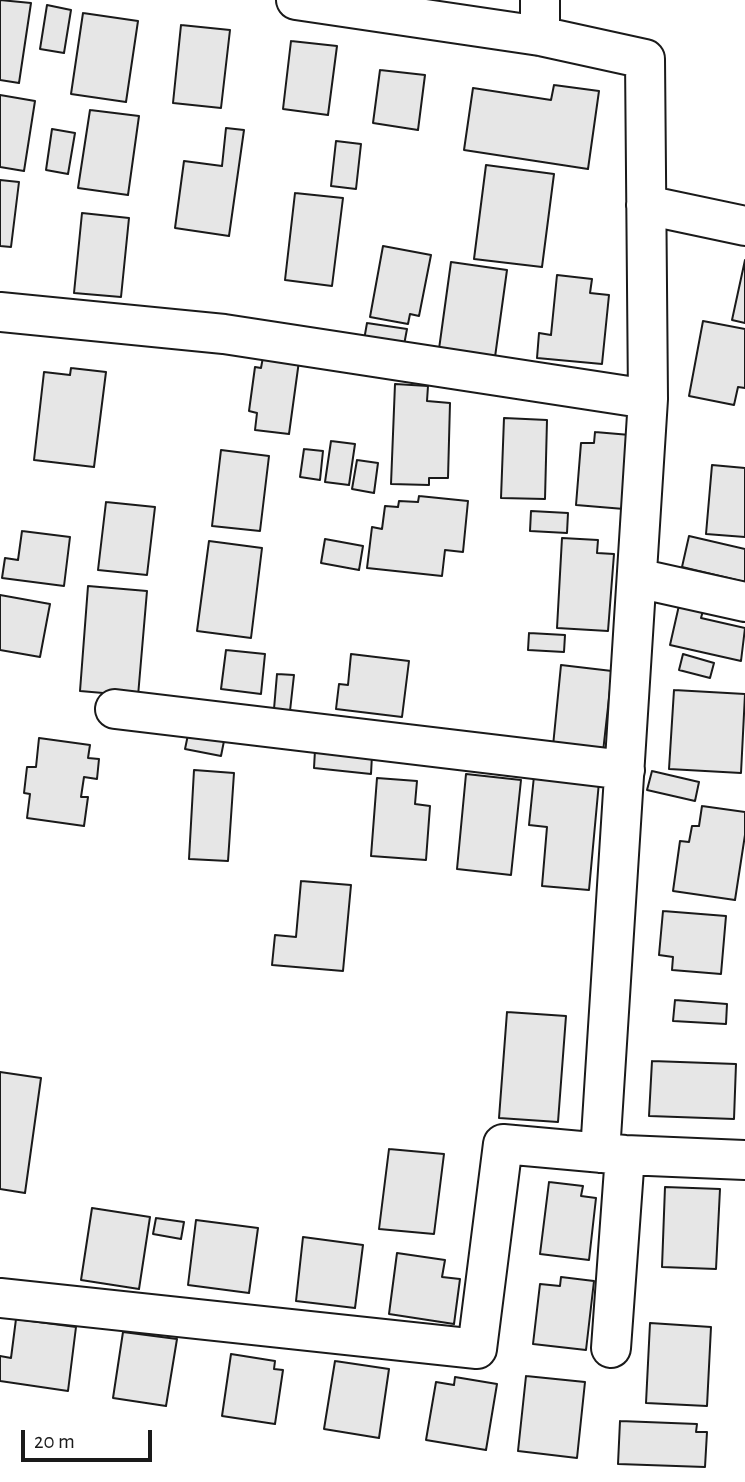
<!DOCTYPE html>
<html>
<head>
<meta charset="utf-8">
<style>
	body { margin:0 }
	#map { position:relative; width:745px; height:1482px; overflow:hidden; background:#fff; font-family:"Alegreya Sans",sans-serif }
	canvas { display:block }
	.scale { position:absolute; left:21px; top:1430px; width:131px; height:32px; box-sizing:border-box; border:4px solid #1a1a1a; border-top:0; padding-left:9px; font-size:21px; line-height:24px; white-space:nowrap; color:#1a1a1a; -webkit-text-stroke:5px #fff; paint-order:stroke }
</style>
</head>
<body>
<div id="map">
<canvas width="745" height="1482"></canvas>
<div class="scale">20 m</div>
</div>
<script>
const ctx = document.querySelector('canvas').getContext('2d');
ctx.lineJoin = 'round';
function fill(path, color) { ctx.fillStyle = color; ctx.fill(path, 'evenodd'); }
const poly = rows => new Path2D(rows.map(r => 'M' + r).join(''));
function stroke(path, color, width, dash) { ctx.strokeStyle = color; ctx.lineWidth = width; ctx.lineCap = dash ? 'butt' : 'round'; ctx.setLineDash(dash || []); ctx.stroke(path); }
const building = poly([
	[0,0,31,3,19,83,0,80,0,0],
	[47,5,71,10,64,53,40,49,47,5],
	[83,13,138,21,126,102,71,94,83,13],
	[181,25,230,30,221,108,173,103,181,25],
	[291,41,337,46,328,115,283,109,291,41],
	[380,70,425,75,418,130,373,123,380,70],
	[554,85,599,91,588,169,464,150,473,88,551,100,554,85],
	[0,95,35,101,24,171,0,167,0,95],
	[90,110,139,116,128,195,78,188,90,110],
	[226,128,244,130,229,236,175,228,184,161,222,166,226,128],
	[52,129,75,133,68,174,46,170,52,129],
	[336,141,361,144,356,189,331,186,336,141],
	[486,165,554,174,542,267,474,259,486,165],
	[0,180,19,182,11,247,0,246,0,180],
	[295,193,343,198,332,286,285,280,295,193],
	[82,213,129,218,121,297,74,293,82,213],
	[383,246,431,255,419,316,410,314,408,324,370,317,383,246],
	[745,260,745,323,732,320,745,260],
	[451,262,507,270,495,357,439,349,451,262],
	[557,275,592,279,590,293,609,295,602,364,537,358,539,333,551,335,557,275],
	[703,321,745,329,745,388,738,387,734,405,689,396,703,321],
	[367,323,407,329,404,345,364,340,367,323],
	[263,357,299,361,289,434,255,430,257,413,249,411,255,367,261,368,263,357],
	[71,368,106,372,94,467,34,460,44,372,70,375,71,368],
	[395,384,428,386,427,401,450,403,448,478,429,478,429,485,391,484,395,384],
	[504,418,547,420,545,499,501,498,504,418],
	[595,432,630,435,624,509,576,505,581,443,594,443,595,432],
	[331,441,355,444,349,485,325,482,331,441],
	[304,449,323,451,320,480,300,477,304,449],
	[221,450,269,456,260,531,212,526,221,450],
	[357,460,378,463,374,493,352,489,357,460],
	[712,465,745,468,745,537,706,534,712,465],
	[419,496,468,501,463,552,445,550,442,576,367,568,372,527,382,529,385,506,398,507,399,501,418,502,419,496],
	[106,502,155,507,147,575,98,570,106,502],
	[531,511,568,513,567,533,530,531,531,511],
	[22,531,70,537,64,586,2,578,5,558,18,560,22,531],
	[689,536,745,549,745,582,682,567,689,536],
	[562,538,598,540,597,553,614,554,608,631,557,628,562,538],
	[325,539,363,546,359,570,321,563,325,539],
	[209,541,262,548,251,638,197,631,209,541],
	[88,586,147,591,138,696,80,691,88,586],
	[0,595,50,604,40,657,0,650,0,595],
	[680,601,704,607,701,618,745,628,741,661,670,645,680,601],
	[529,633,565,635,564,652,528,650,529,633],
	[226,650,265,654,261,694,221,689,226,650],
	[351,654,409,661,402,717,336,709,339,684,348,685,351,654],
	[683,654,714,663,710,678,679,670,683,654],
	[561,665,612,671,603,752,553,746,561,665],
	[277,674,294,675,290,711,274,709,277,674],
	[674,690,745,694,741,773,669,769,674,690],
	[189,730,225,736,221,756,185,749,189,730],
	[39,738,90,745,88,758,99,759,97,779,84,777,81,797,88,797,84,826,27,818,30,794,24,793,27,767,36,767,39,738],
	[315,750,372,755,371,774,314,768,315,750],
	[194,770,234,773,228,861,189,859,194,770],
	[652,771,699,782,695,801,647,790,652,771],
	[466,774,521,780,511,875,457,869,466,774],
	[534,776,599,782,589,890,542,886,547,827,529,825,534,776],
	[377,778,417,781,415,804,430,806,426,860,371,856,377,778],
	[702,806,745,812,745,835,735,900,673,891,680,841,689,842,692,826,699,826,702,806],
	[301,881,351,885,343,971,272,965,275,935,296,937,301,881],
	[663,911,726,916,721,974,672,970,673,957,659,955,663,911],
	[675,1000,727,1004,726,1024,673,1021,675,1000],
	[507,1012,566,1016,558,1122,499,1118,507,1012],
	[652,1061,736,1064,734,1119,649,1116,652,1061],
	[0,1072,41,1078,25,1193,0,1189,0,1072],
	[389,1149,444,1154,434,1234,379,1229,389,1149],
	[549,1182,583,1186,581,1196,596,1198,589,1260,540,1254,549,1182],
	[665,1187,720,1189,716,1269,662,1267,665,1187],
	[92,1208,150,1217,139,1289,81,1280,92,1208],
	[156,1218,184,1222,181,1239,153,1234,156,1218],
	[196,1220,258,1228,249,1293,188,1285,196,1220],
	[303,1237,363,1245,355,1308,296,1301,303,1237],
	[397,1253,445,1260,442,1277,460,1279,454,1324,389,1314,397,1253],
	[561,1277,594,1281,586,1350,533,1344,540,1284,560,1286,561,1277],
	[16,1319,76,1327,68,1391,0,1381,0,1356,11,1358,16,1319],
	[650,1323,711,1327,707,1406,646,1403,650,1323],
	[123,1332,177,1339,166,1406,113,1398,123,1332],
	[231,1354,275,1361,274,1369,283,1370,275,1424,222,1416,231,1354],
	[335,1361,389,1369,379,1438,324,1429,335,1361],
	[526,1376,585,1382,577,1458,518,1451,526,1376],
	[455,1377,497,1384,486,1450,426,1440,436,1382,454,1385,455,1377],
	[620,1421,697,1424,696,1432,707,1432,705,1467,618,1464,620,1421]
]);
fill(building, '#e6e6e6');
stroke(building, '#1a1a1a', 2);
const minor = poly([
	[296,0,540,36,645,59,648,399,600,1153],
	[540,0,540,36],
	[646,205,745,226],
	[0,312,224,334,648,399],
	[637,578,745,602],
	[115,709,625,770],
	[0,1298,477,1349,503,1144,625,1155,745,1160],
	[611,1348,625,1155]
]);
stroke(minor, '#1a1a1a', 42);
stroke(minor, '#fff', 38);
</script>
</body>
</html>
